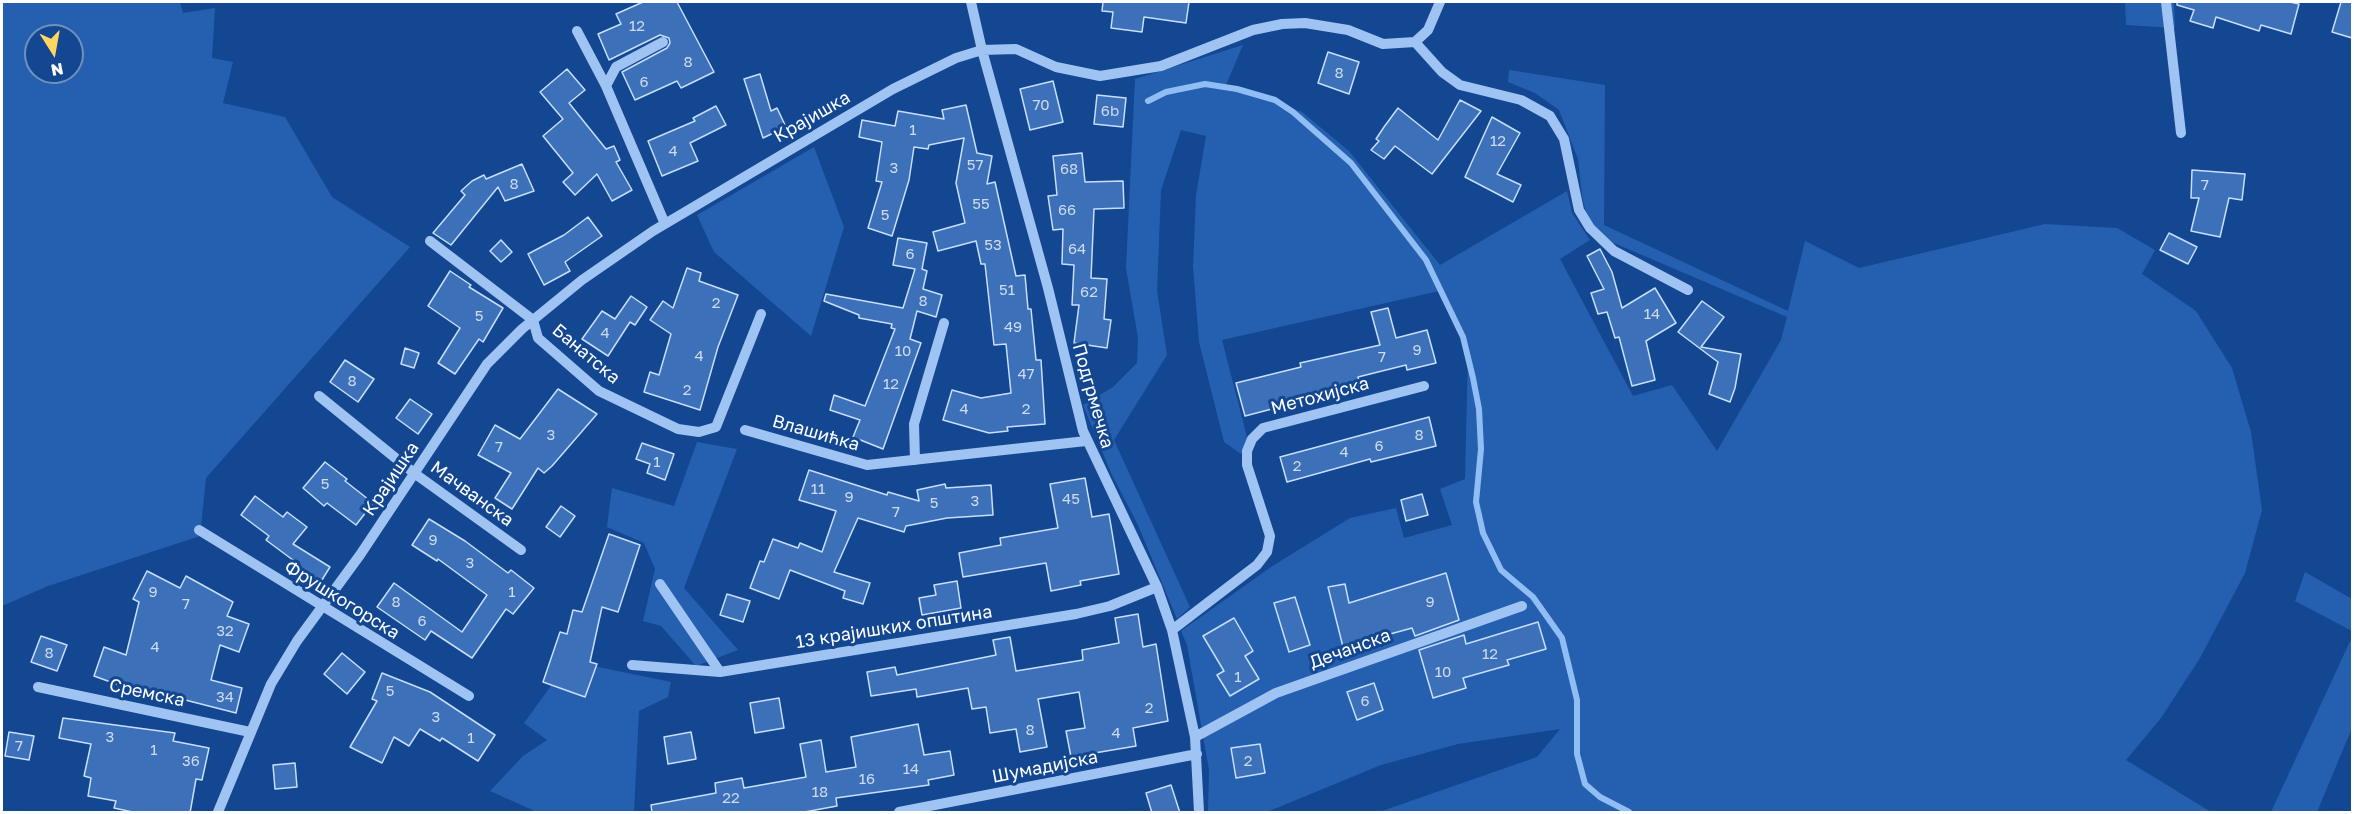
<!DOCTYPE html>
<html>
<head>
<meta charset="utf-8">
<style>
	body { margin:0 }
	#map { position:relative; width:2354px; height:814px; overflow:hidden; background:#134791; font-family:"Golos Text",sans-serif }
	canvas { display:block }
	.frame { position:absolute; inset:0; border:3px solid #fff; pointer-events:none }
	.north { position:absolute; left:24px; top:24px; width:60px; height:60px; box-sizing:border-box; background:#134791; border:2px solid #7191bd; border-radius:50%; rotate:169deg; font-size:16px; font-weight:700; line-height:24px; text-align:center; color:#fff }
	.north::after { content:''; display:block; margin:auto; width:21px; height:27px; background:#ffd560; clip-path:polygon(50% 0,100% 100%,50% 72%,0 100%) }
</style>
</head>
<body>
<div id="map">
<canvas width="2354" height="814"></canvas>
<div class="frame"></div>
<div class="north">N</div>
</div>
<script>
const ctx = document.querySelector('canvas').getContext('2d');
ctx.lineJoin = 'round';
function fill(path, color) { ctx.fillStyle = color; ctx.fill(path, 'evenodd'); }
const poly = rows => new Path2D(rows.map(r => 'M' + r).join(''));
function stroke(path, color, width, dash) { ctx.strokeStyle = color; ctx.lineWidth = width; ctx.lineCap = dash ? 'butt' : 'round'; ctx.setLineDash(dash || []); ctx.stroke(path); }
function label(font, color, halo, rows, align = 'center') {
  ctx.font = font + ' "Golos Text",sans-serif'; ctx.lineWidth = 6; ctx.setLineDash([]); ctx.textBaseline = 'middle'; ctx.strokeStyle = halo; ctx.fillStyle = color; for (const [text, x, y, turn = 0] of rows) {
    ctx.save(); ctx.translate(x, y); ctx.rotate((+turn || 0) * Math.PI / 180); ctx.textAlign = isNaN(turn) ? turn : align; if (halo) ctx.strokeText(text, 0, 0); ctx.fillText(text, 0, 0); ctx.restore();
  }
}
fill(poly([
	[2,2,180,2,183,13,215,8,212,58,233,62,223,103,285,117,332,197,410,247,206,478,200,536,48,586,2,606],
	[36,36,72,36,72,72,36,72],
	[2125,2,2174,2,2175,28,2126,25],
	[1243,45,1226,85,1302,112,1349,151,1440,265,1567,191,1572,213,1590,240,1560,259,1633,396,1672,385,1717,451,1781,340,1787,317,1600,237,1587,217,1582,196,1578,159,1559,110,1535,93,1508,82,1509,70,1605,85,1604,225,1788,311,1805,241,1859,268,2045,224,2117,228,2155,250,2142,274,2196,311,2232,368,2251,432,2262,510,2245,573,2200,658,2161,718,2126,760,2211,812,1379,812,1537,757,1560,729,1458,744,1381,765,1267,812,1208,812,1209,770,1187,645,1181,631,1271,567,1350,518,1396,508,1404,538,1452,525,1440,489,1465,479,1468,354,1439,291,1222,340,1248,441,1241,454,1224,442,1199,342,1193,266,1196,195,1206,136,1181,130,1161,190,1157,291,1167,355,1114,440,1190,607,1177,619,1138,525,1111,473,1083,405,1113,387,1137,363,1138,338,1126,268,1135,79],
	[814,147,844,227,811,336,714,252,697,215],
	[697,442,737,449,684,588,738,650,696,666,661,626,643,621,655,569,644,543,607,527,612,488,674,506],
	[2305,572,2352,599,2352,631,2295,601],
	[2352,637,2352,728,2317,812,2271,812],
	[569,661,671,682,668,697,639,711,634,812,537,812,490,791,523,756,547,740,524,723]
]), '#2560b0');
stroke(poly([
	[1148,101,1166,92,1205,84,1237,89,1275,100,1293,112,1351,163,1426,260,1463,337,1473,378,1479,409,1481,449,1476,502,1483,533,1501,570,1533,597,1562,638,1577,700,1577,754,1585,784,1600,797,1629,812]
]), '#91bdf5', 6);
const building = poly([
	[643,2,677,2,714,72,681,88,677,81,635,100,622,72,667,48,670,43,669,38,660,35,609,60,598,34,621,24,616,14,643,2],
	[1103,2,1189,2,1186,23,1144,17,1142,32,1111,28,1113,12,1102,11,1103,2],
	[2177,2,2290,2,2299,4,2291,34,2261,25,2259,31,2216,17,2213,28,2190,21,2194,10,2177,5,2177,2],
	[2341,2,2352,2,2352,38,2332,32,2341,2],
	[1328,52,1359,62,1349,94,1318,83,1328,52],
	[567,69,585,90,569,103,606,149,614,146,620,160,616,162,632,190,612,201,597,174,575,195,563,182,573,173,543,136,563,119,540,92,567,69],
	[760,74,771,111,777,108,786,127,763,138,744,79,760,74],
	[1053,81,1063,122,1030,130,1020,89,1053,81],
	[1097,95,1126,98,1123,127,1094,124,1097,95],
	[1460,100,1481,111,1432,174,1395,146,1384,159,1371,150,1379,141,1376,139,1384,127,1398,108,1438,140,1460,100],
	[966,105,977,153,992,156,987,184,995,182,1016,276,1025,275,1028,309,1031,309,1036,360,1041,360,1045,424,1007,427,1008,431,989,433,943,420,952,390,981,398,1011,393,1006,344,994,345,985,264,981,264,976,241,938,251,933,232,965,223,956,183,964,138,929,145,928,149,914,147,909,180,892,236,868,228,882,182,876,181,882,142,859,137,862,120,895,126,898,111,944,119,942,110,966,105],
	[716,106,726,125,690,143,698,161,662,176,648,141,695,121,693,118,716,106],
	[1492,117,1520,133,1497,174,1521,185,1513,202,1465,177,1492,117],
	[1082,153,1085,182,1123,181,1124,208,1094,209,1091,278,1107,279,1104,319,1111,320,1107,348,1074,343,1079,305,1072,305,1074,265,1062,264,1063,229,1053,230,1048,196,1057,195,1053,156,1082,153],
	[522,164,534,191,505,201,498,187,451,245,433,233,465,195,461,191,472,181,484,175,486,179,522,164],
	[2192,170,2245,174,2242,200,2229,198,2220,237,2191,231,2199,198,2191,198,2192,170],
	[588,217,602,236,565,262,570,271,544,285,528,254,564,235,588,217],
	[2169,233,2197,247,2188,264,2160,250,2169,233],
	[898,238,927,243,922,269,927,271,923,289,942,295,936,317,917,311,910,339,921,343,883,449,853,437,860,420,830,410,834,395,865,406,895,329,891,328,892,324,859,318,859,315,824,301,826,294,903,308,915,269,893,265,898,238],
	[501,240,512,252,501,262,490,251,501,240],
	[1600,249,1612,272,1622,308,1655,288,1676,323,1646,341,1655,380,1632,386,1619,337,1615,338,1607,312,1598,314,1591,293,1604,289,1587,256,1600,249],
	[687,268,701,273,699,281,738,295,718,347,700,410,644,392,650,372,659,375,671,334,650,320,663,301,673,308,687,268],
	[450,271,471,285,469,287,503,308,483,342,479,339,455,374,438,363,460,328,428,306,450,271],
	[631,296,647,307,635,325,630,322,608,356,582,339,602,311,615,319,631,296],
	[1702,301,1724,317,1701,347,1741,354,1735,388,1730,402,1709,394,1718,362,1678,332,1702,301],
	[1388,308,1396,338,1427,330,1436,363,1407,370,1406,365,1358,377,1359,381,1316,392,1318,397,1245,416,1236,383,1301,367,1300,363,1380,345,1371,312,1388,308],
	[405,348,419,353,414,368,401,364,405,348],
	[345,360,374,379,358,402,330,382,345,360],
	[558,389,597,414,552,466,544,473,538,468,512,509,495,498,511,473,478,455,495,425,520,439,558,389],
	[410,399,432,414,418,434,396,418,410,399],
	[1429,417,1436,446,1371,462,1370,459,1287,482,1280,457,1429,417],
	[642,443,674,454,665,480,647,473,650,464,636,459,642,443],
	[325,462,347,479,345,481,373,503,356,525,327,503,324,506,303,488,325,462],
	[809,470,887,495,888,492,919,501,917,490,945,484,946,488,991,485,993,515,947,518,906,526,904,532,858,518,834,572,870,583,863,604,843,598,845,591,790,570,779,599,750,588,760,561,764,562,773,539,798,548,800,543,822,552,836,511,799,500,809,470],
	[1085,478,1092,517,1109,514,1119,574,1080,581,1081,585,1051,591,1046,563,963,577,959,553,1001,545,1000,538,1058,528,1050,484,1085,478],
	[1422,494,1428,515,1406,521,1401,500,1422,494],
	[255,496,283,517,287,512,307,527,293,544,330,567,320,583,299,570,301,566,266,540,269,536,241,515,255,496],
	[561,506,575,516,560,537,546,527,561,506],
	[429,519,465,541,508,573,511,570,534,588,513,614,506,609,472,658,431,631,425,640,377,607,394,583,462,632,487,595,438,559,437,561,412,545,429,519],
	[609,534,640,545,618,612,602,607,590,662,597,664,585,697,543,682,560,632,567,634,573,610,582,612,609,534],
	[147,571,180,588,186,576,233,602,227,616,249,624,239,652,220,645,211,680,242,688,236,713,162,694,160,700,94,676,104,647,126,655,139,602,133,599,147,571],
	[1446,573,1459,620,1415,636,1412,628,1343,647,1328,587,1345,584,1349,603,1446,573],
	[957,581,961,608,922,615,919,598,936,595,934,585,957,581],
	[727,594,750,601,743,622,720,615,727,594],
	[1295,597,1310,645,1289,652,1274,603,1295,597],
	[1138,614,1143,647,1156,644,1168,721,1133,728,1136,746,1071,757,1066,731,1085,728,1079,692,1038,699,1047,747,1020,752,1016,729,990,733,986,707,972,709,968,688,917,697,916,689,871,696,867,672,895,667,897,675,996,655,993,640,1010,637,1016,671,1083,660,1082,650,1119,643,1115,618,1138,614],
	[1234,618,1253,651,1245,656,1259,679,1230,696,1217,675,1224,671,1203,636,1234,618],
	[1538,622,1546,649,1507,660,1509,665,1463,678,1466,688,1433,698,1419,650,1464,635,1466,644,1538,622],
	[41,636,67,645,57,671,31,662,41,636],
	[342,653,365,672,347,694,324,674,342,653],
	[382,673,430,692,495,735,478,761,442,738,440,741,420,729,409,746,394,737,382,763,350,747,377,701,372,699,382,673],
	[1374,683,1383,710,1357,720,1347,692,1374,683],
	[779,698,784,728,755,733,750,703,779,698],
	[63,718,175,733,173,741,209,748,202,780,196,779,190,813,137,813,114,808,116,801,88,796,91,778,84,776,91,744,59,738,63,718],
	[918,724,924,755,950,751,954,775,928,780,929,785,836,798,837,806,799,813,652,813,651,805,716,793,715,783,742,778,744,788,806,777,800,744,821,740,826,772,856,767,851,737,918,724],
	[9,732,34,736,29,760,5,756,9,732],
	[691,732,696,759,668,764,664,737,691,732],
	[1260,744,1265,773,1236,778,1231,748,1260,744],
	[295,763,297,787,275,789,273,765,295,763],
	[1171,785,1180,813,1152,813,1146,793,1171,785]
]);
fill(building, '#3c70b9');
stroke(building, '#c7defc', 1.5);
stroke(poly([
	[971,2,982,50,1016,49,1056,67,1100,76,1161,66,1253,30,1282,24,1305,23,1348,30,1383,44,1415,42,1428,30,1440,2],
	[2166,2,2181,133],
	[577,31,606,86,665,224],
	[1415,42,1442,72,1460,85,1521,100,1550,116,1564,139,1579,210,1590,228,1614,251,1688,290],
	[606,86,616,67,663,42],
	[430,241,533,320,538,338,599,391,678,429,699,432,716,427,761,314],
	[319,396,414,473,521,550],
	[745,430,867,465,1086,441],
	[915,460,914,424,944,323],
	[199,530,469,696],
	[660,584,720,672],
	[1172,630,1257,565,1267,552,1270,536,1247,465,1247,451,1252,439,1263,428,1424,386],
	[632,665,720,672,1076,614,1110,606,1157,587],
	[38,687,250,732],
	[1195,737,1276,693,1522,606],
	[218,812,271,684,297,641,360,555,487,364,522,329,582,280,653,231,893,89,956,58,982,50,1048,288,1083,431,1157,587,1172,630,1195,737,1199,812],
	[899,812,1197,754]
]), '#9fc3f2', 10);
label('15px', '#cedbee', null, [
	["12",637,26],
	["8",688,62],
	["8",1339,73],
	["6",644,82],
	["70",1041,105],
	["6b",1110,111],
	["1",913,130],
	["12",1498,141],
	["4",673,151],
	["57",975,165],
	["3",894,168],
	["68",1069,169],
	["8",514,184],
	["7",2205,185],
	["55",981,204],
	["66",1067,210],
	["5",885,215],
	["53",993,245],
	["64",1077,249],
	["6",910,254],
	["51",1007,290],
	["62",1089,292],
	["8",923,301],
	["2",716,303],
	["14",1652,314],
	["5",479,316],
	["49",1013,327],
	["4",605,333],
	["9",1417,350],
	["10",903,351],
	["4",699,356],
	["7",1382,357],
	["47",1026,374],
	["8",352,381],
	["12",891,384],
	["2",687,390],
	["4",964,409],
	["2",1026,409],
	["3",551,435],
	["8",1419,435],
	["6",1379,446],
	["7",499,447],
	["4",1344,452],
	["1",657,462],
	["2",1297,466],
	["5",325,484],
	["11",818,489],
	["9",849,497],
	["45",1071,499],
	["3",975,501],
	["5",934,503],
	["7",896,512],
	["9",433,540],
	["3",470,563],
	["9",153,592],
	["1",512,592],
	["8",396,602],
	["9",1430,602],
	["7",186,604],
	["6",422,621],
	["32",225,631],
	["4",155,647],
	["8",49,653],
	["12",1490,654],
	["10",1443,672],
	["1",1238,677],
	["5",390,691],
	["34",225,697],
	["6",1365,701],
	["2",1149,708],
	["3",436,717],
	["8",1030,730],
	["4",1116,733],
	["3",110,737],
	["1",471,738],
	["7",19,746],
	["1",154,750],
	["36",191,761],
	["2",1248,761],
	["14",911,769],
	["16",867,779],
	["18",820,792],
	["22",731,798]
]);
label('18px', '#fff', '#134791', [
	["Крајишка",812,117,-30],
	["Банатска",586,354,40],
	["Подгрмечка",1093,396,74],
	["Метохијска",1320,396,-15],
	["Влашићка",816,433,16],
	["Крајишка",391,479,-56],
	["Мачванска",472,494,36],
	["Фрушкогорска",342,600,32],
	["13 крајишких општина",894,627,-9],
	["Дечанска",1350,649,-20],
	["Сремска",147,693,12],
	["Шумадијска",1045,767,-11]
]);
</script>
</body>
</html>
